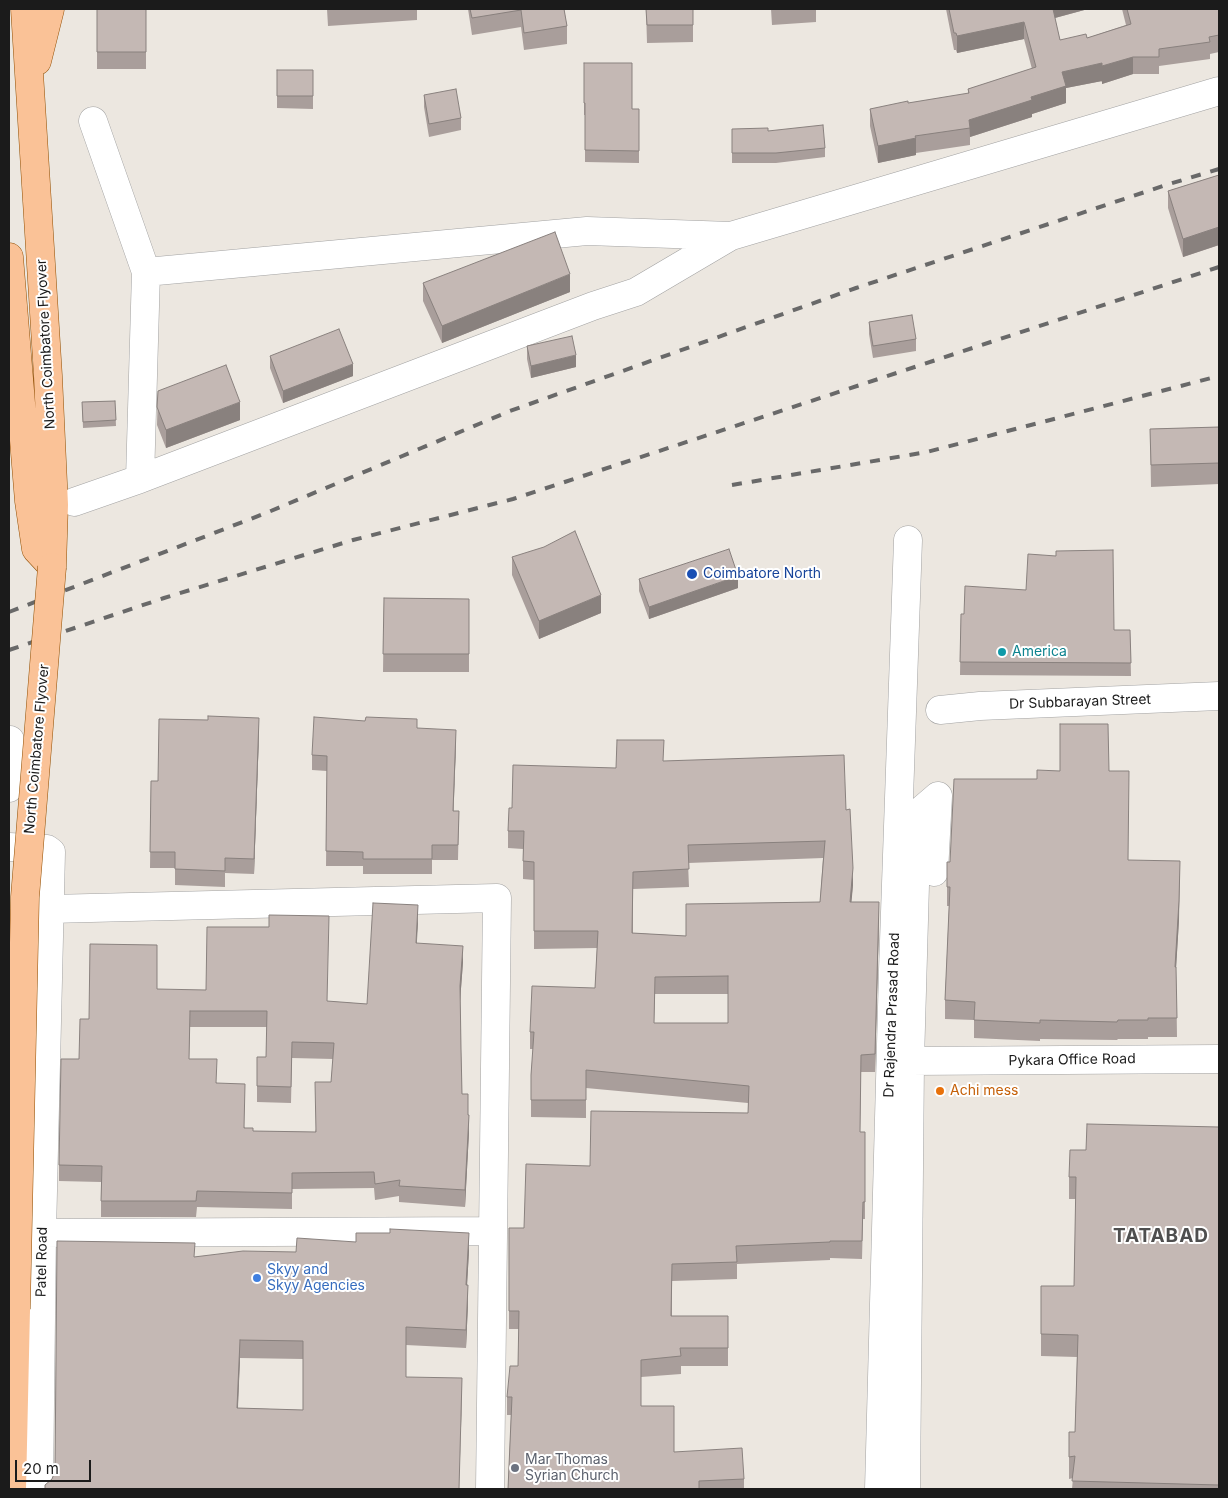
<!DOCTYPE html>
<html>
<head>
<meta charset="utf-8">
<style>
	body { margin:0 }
	#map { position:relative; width:1228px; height:1498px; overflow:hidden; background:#ece7e0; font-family:Inter,sans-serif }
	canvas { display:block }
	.frame { position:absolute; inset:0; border:10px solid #1b1b1b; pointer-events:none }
	.scale { position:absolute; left:15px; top:1460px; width:76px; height:22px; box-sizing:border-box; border:2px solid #1b1b1b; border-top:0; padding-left:6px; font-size:15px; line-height:18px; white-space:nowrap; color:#1b1b1b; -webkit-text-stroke:4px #fff; paint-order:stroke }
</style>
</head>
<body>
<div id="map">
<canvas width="1228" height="1498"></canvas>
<div class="frame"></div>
<div class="scale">20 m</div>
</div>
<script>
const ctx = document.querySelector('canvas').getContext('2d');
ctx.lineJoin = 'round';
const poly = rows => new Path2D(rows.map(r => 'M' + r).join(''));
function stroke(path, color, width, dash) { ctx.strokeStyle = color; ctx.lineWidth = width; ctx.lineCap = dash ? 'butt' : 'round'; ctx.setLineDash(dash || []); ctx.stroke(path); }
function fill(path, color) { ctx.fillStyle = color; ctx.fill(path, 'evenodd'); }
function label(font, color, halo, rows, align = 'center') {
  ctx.font = font + ' Inter,sans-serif'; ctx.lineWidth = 4; ctx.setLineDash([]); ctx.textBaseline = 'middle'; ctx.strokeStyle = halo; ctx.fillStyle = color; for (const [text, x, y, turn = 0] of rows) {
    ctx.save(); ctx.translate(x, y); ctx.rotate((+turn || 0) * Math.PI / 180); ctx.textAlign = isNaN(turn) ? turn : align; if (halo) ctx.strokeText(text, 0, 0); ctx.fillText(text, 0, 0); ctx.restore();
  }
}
const minor = poly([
	[93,121,146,272,587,231,731,236],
	[140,479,146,272],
	[74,502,140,479,593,306,636,292,731,236,1219,91],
	[940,710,980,706,1219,696],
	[9,788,10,740],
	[9,847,47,849,51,852,42,1233,39,1489],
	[934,872,938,796],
	[50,909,497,898,490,1489],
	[910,1061,1219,1059],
	[42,1233,493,1231],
	[879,1489,893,970,908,540],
	[906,1489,910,1061,917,814,938,796]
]);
const major = poly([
	[25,9,48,376,54,505,52,567],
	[37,61,50,9],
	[9,257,29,501,36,549,50,564],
	[12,1489,16,1309]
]);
stroke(minor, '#a2a2a2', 29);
stroke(major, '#904e01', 29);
stroke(minor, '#fff', 28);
stroke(major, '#fac297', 28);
stroke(poly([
	[732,485,927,452,1219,376],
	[9,612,266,513,510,411,856,288,1166,185,1219,169],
	[9,650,164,598,353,540,513,499,1219,267]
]), '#696969', 4, [10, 10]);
const majorBridge = poly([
	[16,1309,25,897,52,567]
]);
stroke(majorBridge, '#904e01', 29, []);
stroke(majorBridge, '#fac297', 28);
fill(poly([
	[97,9,146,9,146,69,97,69],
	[327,9,417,9,417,20,328,26],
	[468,9,564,9,567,26,567,44,524,50,521,27,472,35],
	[646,9,693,9,693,42,647,43],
	[771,9,816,9,816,22,772,25],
	[946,9,1088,9,1055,18,1060,40,1087,38,1126,25,1122,9,1219,9,1219,52,1210,54,1210,59,1159,66,1159,74,1133,74,1102,84,1102,81,1066,88,1066,103,1032,114,1032,117,970,137,970,145,916,153,916,155,878,163,870,126,870,109,968,94,968,89,1032,69,1024,39,957,53,956,50,954,50],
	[584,63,632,109,639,109,639,163,585,162,585,115,584,115],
	[277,70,313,70,313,109,277,108],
	[424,95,461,118,461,130,429,137,424,107],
	[732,129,768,131,825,148,825,157,776,163,732,163],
	[1219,175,1219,245,1183,257,1168,208,1168,191],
	[423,283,570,292,442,343,423,301],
	[869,322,916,339,916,351,873,358,869,334],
	[527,346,576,367,531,378,527,359],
	[270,356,353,376,283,403,270,368],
	[158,391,240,420,166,448,157,425],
	[115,401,116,426,83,428,82,402],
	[1219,427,1219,484,1151,487,1150,429],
	[512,557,601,613,539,639,512,575],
	[639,579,738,588,649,619,639,591],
	[384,598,469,599,469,672,383,672],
	[961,614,1114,630,1130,630,1131,676,960,675],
	[417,728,456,744,453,811,459,811,458,860,432,860,432,874,363,874,363,866,326,866,327,771,312,770,312,755],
	[259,734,254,874,225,873,225,887,175,885,175,868,150,868,151,781,158,781],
	[664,761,846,810,853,885,851,902,879,919,875,1072,861,1072,860,1132,865,1202,865,1219,863,1219,862,1259,830,1258,830,1260,737,1264,737,1279,672,1281,672,1316,728,1316,728,1366,681,1366,681,1374,641,1377,641,1406,674,1452,744,1479,744,1489,508,1489,511,1415,507,1415,507,1397,518,1366,519,1329,509,1329,509,1228,524,1228,590,1166,748,1113,748,1103,586,1088,586,1118,531,1117,531,1075,533,1049,530,1049,530,1032,595,988,597,948,534,949,534,880,523,879,523,849,508,848,508,831,512,808,616,768],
	[823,858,820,902,686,936,633,933,633,889,689,887,688,863],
	[655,994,728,994,728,1023,654,1023],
	[1109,771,1128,860,1179,920,1176,967,1177,1037,1148,1037,1148,1039,1118,1039,1117,1040,1040,1039,1040,1041,974,1038,974,1020,945,1019,945,1000,949,906,947,906,947,862,950,862,1037,779],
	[418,922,416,943,463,962,460,1001,461,1049,462,1094,468,1115,469,1132,465,1207,399,1202,399,1196,375,1200,374,1188,292,1189,292,1209,197,1207,196,1217,101,1217,101,1182,59,1181,59,1165,79,1059,89,1019,157,989,367,1004],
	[190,1027,267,1027,266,1057,257,1086,257,1102,291,1103,292,1058,333,1059,331,1082,315,1132,253,1131,245,1128,217,1083,189,1059],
	[1219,1127,1219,1489,1072,1489,1073,1478,1069,1479,1069,1432,1075,1432,1077,1357,1041,1356,1041,1286,1074,1286,1076,1199,1069,1199,1069,1177,1086,1150],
	[469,1251,467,1285,468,1303,466,1348,406,1345,406,1377,462,1397,52,1479,195,1257,296,1252],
	[240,1358,303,1359,303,1410,238,1408]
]), '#a99e9b');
fill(poly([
	[1051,9,1088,9,1051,19],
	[1024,22,1024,39,957,53,957,36],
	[1133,57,1133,74,1102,84,1102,66],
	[1102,63,1102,81,1066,88,1066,103,1032,114,1032,117,970,137,969,120,1062,72],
	[916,138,916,155,878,163,878,146],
	[1219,227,1219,245,1183,257,1183,239],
	[570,274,570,292,442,343,442,326],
	[576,355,576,367,531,378,531,366],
	[353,364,353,376,283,403,283,391],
	[240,402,240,420,166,448,166,430],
	[738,576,738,588,649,619,649,607],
	[601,595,601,613,539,639,539,621],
	[259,718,259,734,254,874,254,859],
	[456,730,456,744,453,826,453,811],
	[1180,861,1179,920,1175,986,1175,967],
	[853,868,853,885,850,919,850,902],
	[879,902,879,919,875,1072,875,1054],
	[418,905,418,922,416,959,416,943],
	[463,946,463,962,460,1002,460,986],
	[469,1115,469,1132,465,1207,465,1190],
	[469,1233,469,1251,466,1303,466,1285],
	[468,1285,468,1303,466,1348,466,1330],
	[240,1340,240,1358,237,1426,237,1408],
	[462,1378,462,1397,459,1489]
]), '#89817e');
const building = poly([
	[97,9,146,9,146,52,97,52,97,9],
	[470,9,564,9,567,26,524,33,521,10,472,18,470,9],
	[646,9,693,9,693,25,647,25,646,9],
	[949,9,1053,9,1060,40,1086,34,1087,38,1131,24,1127,9,1219,9,1219,35,1209,37,1210,42,1159,49,1159,57,1133,57,1102,66,1102,63,1062,72,1066,86,1031,97,1032,100,969,120,970,128,915,136,916,138,878,146,870,109,908,101,908,103,969,93,968,89,1036,67,1024,22,957,36,956,33,954,33,949,9],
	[584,63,632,63,632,109,639,109,639,151,585,150,585,103,584,103,584,63],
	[277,70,313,70,313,96,277,96,277,70],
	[456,89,461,118,429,124,424,95,456,89],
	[823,125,825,148,776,153,732,153,732,129,768,128,768,131,823,125],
	[1219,175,1219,227,1183,239,1168,191,1219,175],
	[555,232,570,274,442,326,423,283,555,232],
	[912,315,916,339,873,346,869,322,912,315],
	[339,329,353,364,283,391,270,356,339,329],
	[572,336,576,355,531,366,527,346,572,336],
	[226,365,240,402,166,430,157,407,158,391,226,365],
	[115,401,116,420,83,422,82,402,115,401],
	[1219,427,1219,463,1151,465,1150,429,1219,427],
	[575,531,601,595,539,621,512,557,544,547,575,531],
	[729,549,738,576,649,607,639,579,729,549],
	[1113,550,1114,630,1130,630,1131,663,960,662,961,614,964,614,965,586,1026,590,1028,554,1056,556,1056,551,1113,550],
	[384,598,469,599,469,654,383,654,384,598],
	[208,716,259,718,254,859,225,858,225,871,175,869,175,852,150,852,151,781,158,781,159,719,208,720,208,716],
	[314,717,365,721,366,717,417,719,417,728,456,730,453,811,459,811,458,845,432,845,432,859,363,859,363,852,326,851,327,756,312,755,314,717],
	[1060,724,1108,724,1109,771,1129,771,1128,860,1180,861,1179,901,1175,967,1176,967,1177,1018,1148,1018,1148,1020,1118,1020,1117,1022,1040,1020,1040,1023,974,1020,975,1002,945,1000,950,887,947,887,947,862,950,862,954,779,1037,779,1037,770,1060,771,1060,724],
	[617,740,664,740,663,761,844,755,846,810,850,809,853,868,850,902,879,902,875,1054,861,1055,860,1132,865,1132,865,1202,863,1202,862,1241,830,1241,830,1242,736,1246,737,1262,672,1264,671,1316,728,1316,728,1348,680,1348,681,1356,641,1360,641,1406,674,1406,674,1452,742,1448,744,1479,699,1481,699,1489,508,1489,512,1397,507,1397,510,1366,518,1366,519,1311,509,1311,509,1228,524,1228,526,1164,590,1166,591,1111,748,1113,749,1086,586,1070,586,1100,531,1100,531,1075,534,1032,530,1032,532,986,595,988,598,931,534,931,534,862,523,861,524,831,508,831,509,808,512,808,513,765,616,768,617,740],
	[825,841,820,902,686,904,686,936,632,933,633,872,689,869,688,845,825,841],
	[728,976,728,1023,654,1023,655,977,728,976],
	[373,903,418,905,416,943,463,946,460,986,461,1049,462,1094,468,1094,468,1115,469,1115,465,1190,399,1186,400,1180,375,1184,374,1172,292,1173,292,1193,197,1191,196,1201,101,1201,102,1166,59,1165,61,1059,79,1059,80,1019,89,1019,90,944,157,945,157,989,206,990,207,927,269,927,269,915,329,916,327,1001,367,1004,373,903],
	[190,1011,267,1011,266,1057,257,1057,257,1086,291,1087,292,1042,334,1043,331,1082,315,1082,316,1132,253,1131,253,1128,244,1128,245,1084,216,1083,217,1059,189,1059,190,1011],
	[1087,1124,1219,1127,1219,1485,1072,1481,1075,1456,1069,1457,1069,1432,1075,1432,1078,1335,1041,1334,1041,1286,1074,1286,1076,1177,1069,1177,1070,1150,1086,1150,1087,1124],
	[390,1229,469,1233,466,1285,468,1285,466,1330,406,1327,406,1377,462,1378,459,1489,45,1489,45,1485,52,1479,55,1471,57,1241,195,1243,194,1257,243,1251,296,1252,297,1238,356,1242,356,1233,390,1233,390,1229],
	[240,1340,303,1341,303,1410,237,1408,240,1340]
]);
fill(building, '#c4b8b4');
stroke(building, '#89817e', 1);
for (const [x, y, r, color] of [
	[692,574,6,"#1a4fb4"],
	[1002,652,5,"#0f9aa8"],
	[940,1091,5,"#e8710a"],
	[257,1278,5,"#3f7fe0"],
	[515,1468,5,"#6b7280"]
]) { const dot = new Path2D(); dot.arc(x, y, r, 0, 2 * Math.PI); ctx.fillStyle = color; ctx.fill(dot); stroke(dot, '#fff', 2); }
label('14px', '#1b1b1b', '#fff', [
	["North Coimbatore Flyover",46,344,-93],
	["Dr Subbarayan Street",1080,702,-2],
	["North Coimbatore Flyover",37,749,-85],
	["Dr Rajendra Prasad Road",892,1015,-88],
	["Pykara Office Road",1072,1060,-1],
	["Patel Road",42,1262,-89]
]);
label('14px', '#164399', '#fff', [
	["Coimbatore North",703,574]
], 'left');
label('14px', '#0d838f', '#fff', [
	["America",1012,652]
], 'left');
label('14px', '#c56008', '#fff', [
	["Achi mess",950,1091]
], 'left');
label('14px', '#366cbe', '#fff', [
	["Skyy and",267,1270],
	["Skyy Agencies",267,1286]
], 'left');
label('14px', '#5b616d', '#fff', [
	["Mar Thomas",525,1460],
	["Syrian Church",525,1476]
], 'left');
ctx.letterSpacing = '1px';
label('bold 19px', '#4e4e4e', '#fff', [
	["TATABAD",1161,1236]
]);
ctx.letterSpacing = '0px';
</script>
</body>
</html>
